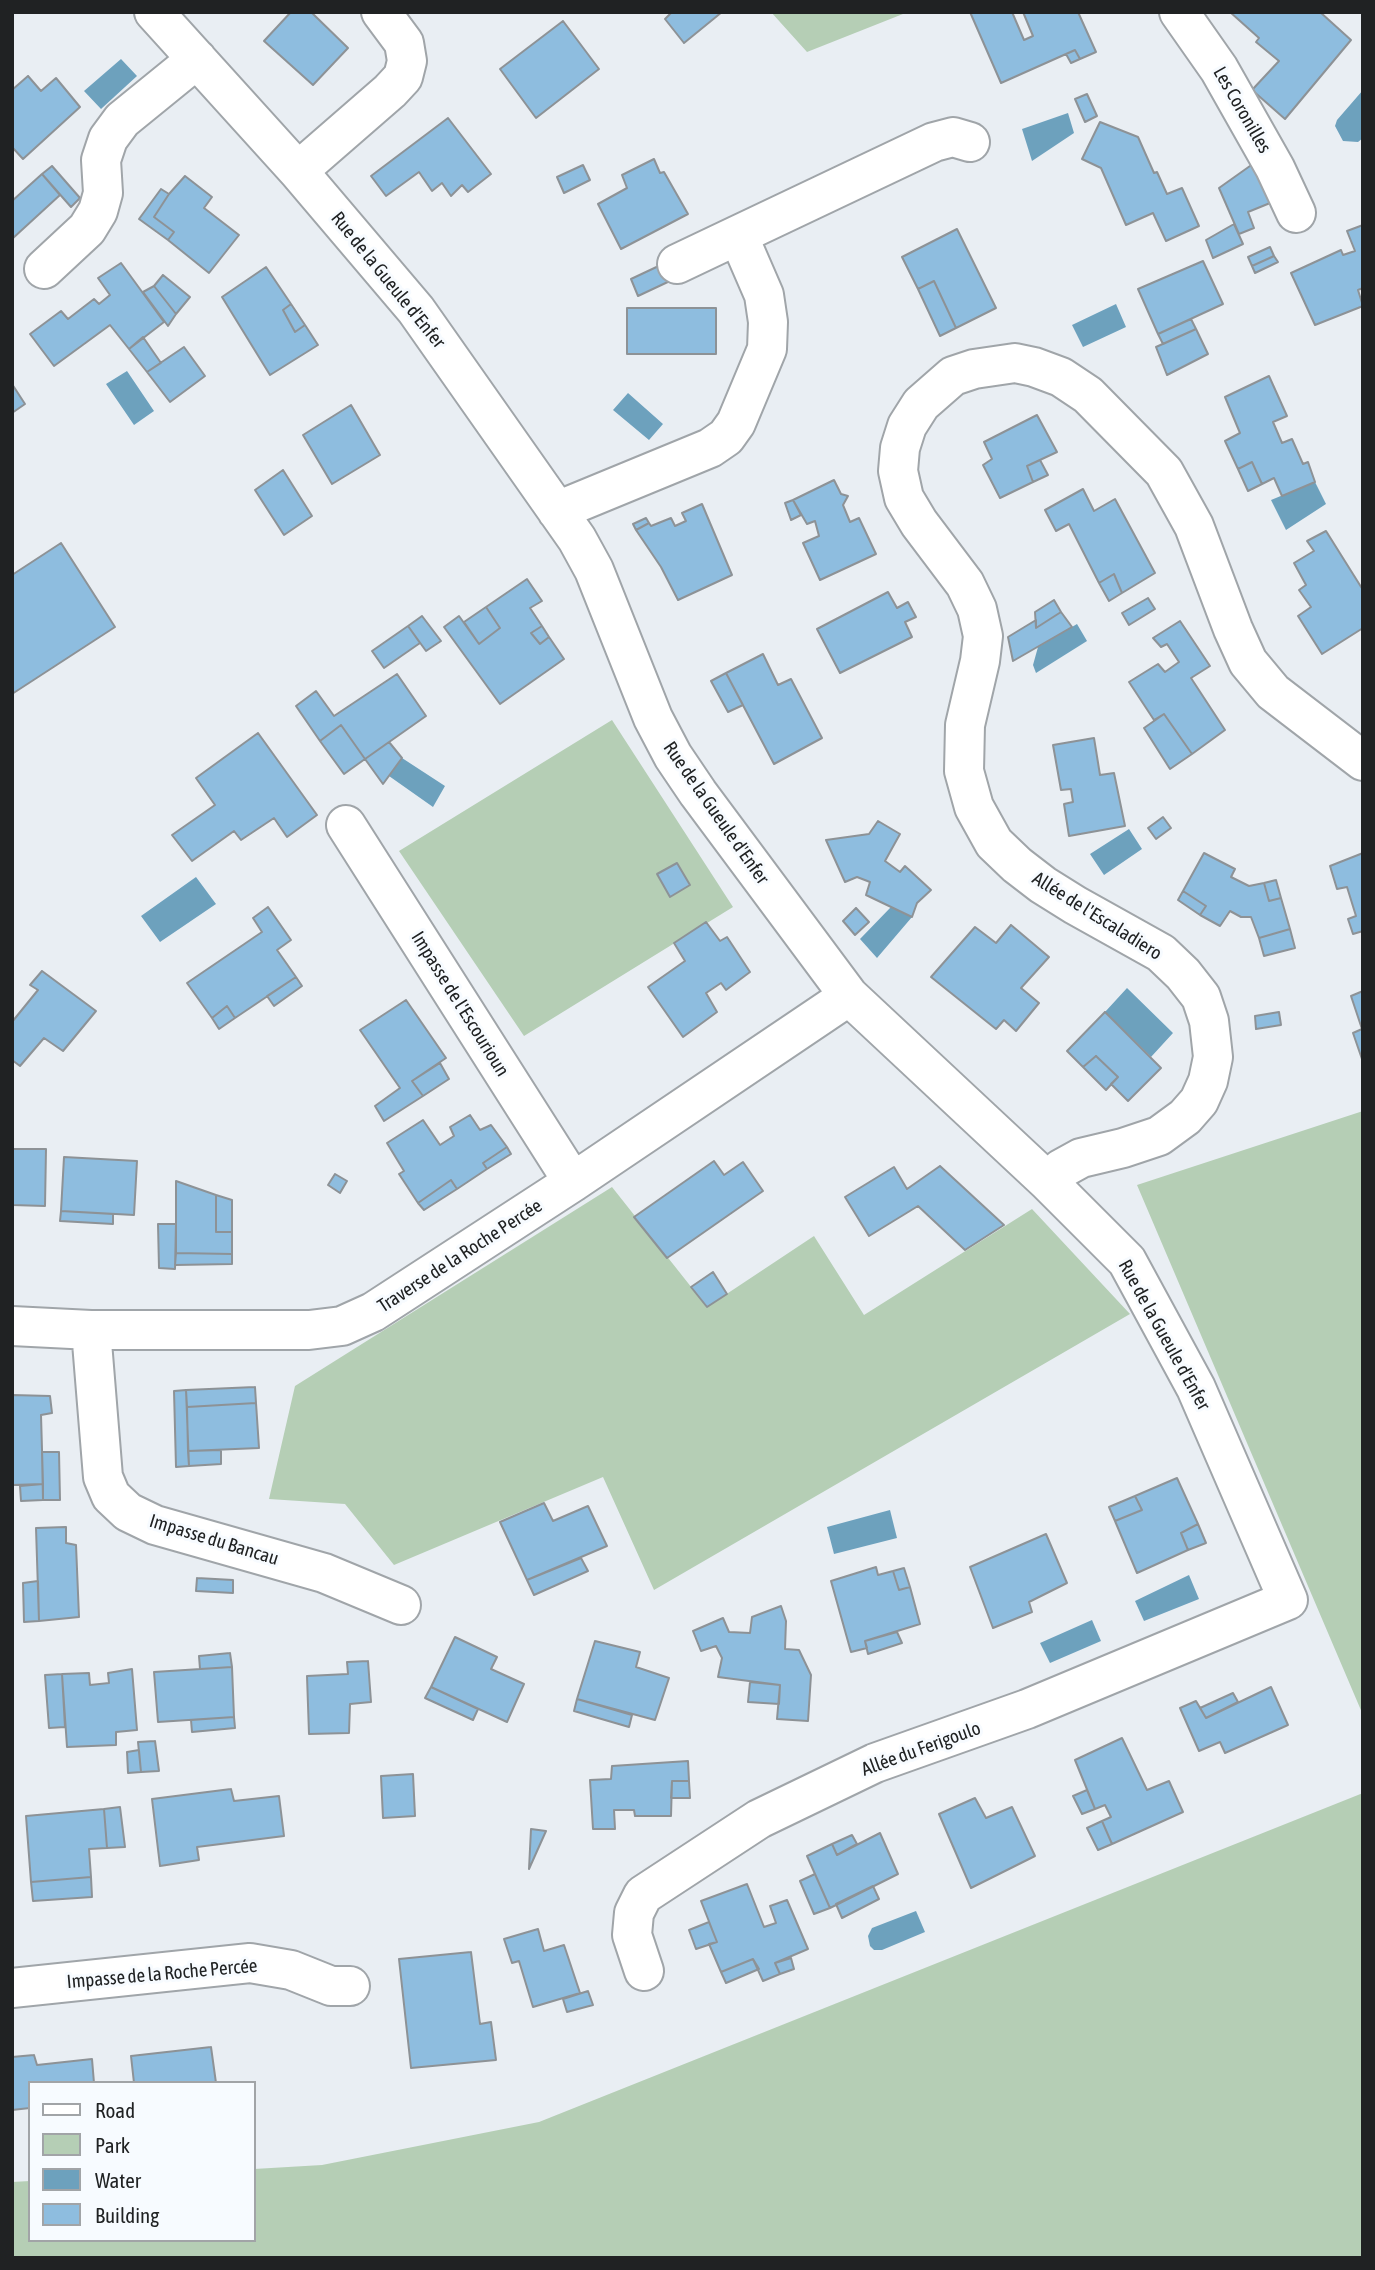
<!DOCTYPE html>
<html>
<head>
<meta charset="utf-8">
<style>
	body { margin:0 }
	#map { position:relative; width:1375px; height:2270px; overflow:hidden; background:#e9eef3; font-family:"Asap Condensed",sans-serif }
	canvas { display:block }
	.frame { position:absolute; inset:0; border:14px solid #202223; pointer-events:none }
	.legend { position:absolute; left:28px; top:2081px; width:228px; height:161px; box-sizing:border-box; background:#f7fbff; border:2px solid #a1a4a7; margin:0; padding:9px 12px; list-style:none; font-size:21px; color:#202223 }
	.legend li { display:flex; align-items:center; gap:14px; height:35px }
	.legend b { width:35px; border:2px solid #a1a4a7 }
</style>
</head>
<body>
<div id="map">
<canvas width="1375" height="2270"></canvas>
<div class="frame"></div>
<ul class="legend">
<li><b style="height:9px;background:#fff"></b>Road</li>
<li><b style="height:19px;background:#b5ceb5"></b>Park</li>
<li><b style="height:19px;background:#6da1bd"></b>Water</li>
<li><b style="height:19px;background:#8ebddf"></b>Building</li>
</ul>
</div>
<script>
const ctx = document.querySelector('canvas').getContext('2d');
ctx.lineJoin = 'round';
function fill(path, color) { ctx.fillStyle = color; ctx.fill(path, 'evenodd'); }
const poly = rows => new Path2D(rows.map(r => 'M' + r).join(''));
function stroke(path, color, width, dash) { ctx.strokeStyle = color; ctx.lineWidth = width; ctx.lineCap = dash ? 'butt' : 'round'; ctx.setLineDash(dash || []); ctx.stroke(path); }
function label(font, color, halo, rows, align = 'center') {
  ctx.font = font + ' "Asap Condensed",sans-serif'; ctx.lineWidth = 6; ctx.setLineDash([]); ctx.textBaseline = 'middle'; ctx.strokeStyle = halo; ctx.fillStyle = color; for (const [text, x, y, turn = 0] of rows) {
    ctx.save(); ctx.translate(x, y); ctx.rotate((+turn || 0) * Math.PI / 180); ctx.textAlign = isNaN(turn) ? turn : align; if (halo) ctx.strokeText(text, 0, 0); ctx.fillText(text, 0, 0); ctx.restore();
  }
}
fill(poly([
	[771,12,908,12,807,52],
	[612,720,733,907,524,1036,399,851],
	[1363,1111,1363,1715,1137,1185],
	[612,1187,707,1307,814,1236,864,1315,1032,1209,1130,1314,654,1590,603,1477,394,1565,345,1504,269,1499,295,1386],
	[1363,1793,1363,2258,12,2258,12,2182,30,2181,30,2240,254,2240,254,2169,322,2165,539,2122]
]), '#b5ceb5');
fill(poly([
	[121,59,137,76,101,109,84,91],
	[1363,90,1363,138,1358,142,1343,141,1335,126,1337,120],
	[1068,113,1074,133,1032,161,1022,129],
	[1116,304,1126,327,1083,347,1072,325],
	[127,371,154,411,134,425,106,384],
	[628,393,663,424,649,440,613,410],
	[1315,482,1326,504,1286,530,1271,500],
	[1077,624,1087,641,1036,673,1033,665,1038,647],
	[402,758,445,786,433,807,389,776],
	[1129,829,1142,849,1104,875,1090,854],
	[196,877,216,904,160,942,141,916],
	[891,907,912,917,877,958,860,939],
	[1127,988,1173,1033,1151,1057,1105,1012],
	[890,1510,897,1538,834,1554,827,1527],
	[1189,1575,1199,1599,1144,1621,1135,1601],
	[1092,1620,1101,1641,1050,1663,1040,1643],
	[916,1911,925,1932,882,1950,874,1950,870,1946,868,1936,872,1928]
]), '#6da1bd');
const building = poly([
	[291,12,311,12,348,48,313,85,264,41,291,12],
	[672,12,722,12,684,43,665,19,672,12],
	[970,12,1012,12,1024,40,1033,36,1023,12,1078,12,1096,52,1080,59,1075,50,1001,83,970,12],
	[1230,12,1320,12,1351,40,1285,119,1252,90,1279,61,1256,42,1259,38,1230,12],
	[563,21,599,69,536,118,500,69,563,21],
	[1075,50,1080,59,1071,63,1066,54,1075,50],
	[28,76,41,91,56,78,80,107,23,159,12,147,12,90,28,76],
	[1087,94,1097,116,1085,122,1075,99,1087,94],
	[448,118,491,174,468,192,462,185,451,196,442,183,432,191,419,172,386,196,371,176,448,118],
	[1100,122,1138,137,1154,173,1157,172,1167,194,1182,188,1199,226,1166,241,1153,213,1126,225,1101,168,1082,159,1100,122],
	[654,159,660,173,664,172,688,214,621,249,598,204,627,188,622,175,654,159],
	[1257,161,1275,201,1248,212,1254,228,1239,234,1219,188,1257,161],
	[583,165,590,180,564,193,557,177,583,165],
	[52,166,80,198,71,207,42,174,52,166],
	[42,174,60,195,12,239,12,201,42,174],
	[185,176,212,197,204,208,239,235,209,273,168,240,174,232,154,217,169,194,185,176],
	[161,189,169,194,154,217,174,232,168,240,139,219,161,189],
	[1234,224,1243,244,1213,258,1206,240,1234,224],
	[1363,225,1363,288,1358,290,1363,306,1315,325,1291,273,1341,250,1343,255,1355,251,1347,231,1363,225],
	[957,229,996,308,956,328,934,281,918,289,902,257,957,229],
	[1270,247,1274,256,1252,266,1248,257,1270,247],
	[1274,256,1278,262,1255,273,1252,266,1274,256],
	[1203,261,1223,304,1158,334,1138,289,1203,261],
	[121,263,164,322,129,349,110,325,54,366,30,334,61,311,68,319,94,299,99,304,110,295,98,278,121,263],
	[665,263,672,280,638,296,631,279,665,263],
	[266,267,291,304,283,310,295,332,305,325,318,345,270,375,222,297,266,267],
	[163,275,190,297,176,314,154,286,163,275],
	[934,281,956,328,940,336,918,289,934,281],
	[154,286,176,314,168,326,143,292,154,286],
	[291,304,305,325,295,332,283,310,291,304],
	[627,308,716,308,716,354,627,354,627,308],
	[1191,319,1196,329,1163,344,1158,334,1191,319],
	[1196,329,1208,354,1167,375,1156,347,1196,329],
	[143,337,161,363,147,372,129,349,143,337],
	[184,347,205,376,170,402,147,372,184,347],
	[1269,376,1287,416,1273,422,1282,443,1292,439,1303,464,1308,462,1315,482,1282,496,1274,478,1262,484,1252,462,1238,469,1225,441,1240,433,1225,397,1269,376],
	[12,384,25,404,12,413,12,384],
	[351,405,380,455,332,484,303,435,351,405],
	[1037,415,1057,452,1027,466,1033,482,1000,498,983,465,992,459,984,442,1037,415],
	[1040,460,1048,475,1033,482,1027,466,1040,460],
	[1252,462,1262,484,1248,491,1238,469,1252,462],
	[283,470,312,516,284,535,255,490,283,470],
	[834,480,841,494,848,496,843,505,850,522,859,518,876,554,820,580,803,543,819,536,815,521,807,524,793,500,834,480],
	[1083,489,1094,511,1115,499,1155,573,1122,593,1114,574,1099,583,1069,524,1056,531,1045,510,1083,489],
	[793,500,801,515,791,520,785,503,793,500],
	[702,504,732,575,678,600,661,567,636,530,649,523,651,526,671,518,675,526,686,521,682,513,702,504],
	[646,518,649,523,636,530,633,524,646,518],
	[1326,531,1363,590,1363,628,1322,654,1298,616,1311,607,1299,590,1306,585,1294,563,1314,551,1307,541,1326,531],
	[61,543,115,627,12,694,12,575,61,543],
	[1114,574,1122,593,1109,601,1099,583,1114,574],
	[527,579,542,601,530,608,542,626,531,633,540,644,549,637,564,659,500,704,444,627,459,616,479,644,500,628,486,607,527,579],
	[888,592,897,608,908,602,916,617,905,622,912,637,840,673,817,629,888,592],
	[1148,598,1155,609,1129,625,1122,613,1148,598],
	[1054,600,1061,612,1036,628,1035,612,1054,600],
	[486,607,500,628,479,644,464,622,486,607],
	[1061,612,1072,627,1013,661,1008,637,1036,620,1036,628,1061,612],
	[422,616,441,641,426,651,408,626,422,616],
	[1180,621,1210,666,1191,678,1225,730,1192,754,1164,714,1154,720,1129,682,1158,664,1165,672,1179,662,1167,644,1161,647,1153,638,1180,621],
	[408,626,420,643,384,668,372,651,408,626],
	[542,626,549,637,540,644,531,633,542,626],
	[763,654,778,685,791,679,822,738,774,764,726,673,763,654],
	[726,673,743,705,728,712,711,681,726,673],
	[397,674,426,716,365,759,341,725,320,741,296,706,316,691,334,716,397,674],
	[1164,714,1192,754,1170,769,1144,728,1164,714],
	[341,725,365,759,344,774,320,741,341,725],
	[258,733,317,815,287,837,274,818,241,840,234,831,192,861,172,835,215,805,196,778,258,733],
	[1094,738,1100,775,1114,773,1125,826,1069,836,1064,804,1073,802,1071,789,1061,790,1053,745,1094,738],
	[389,742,402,758,383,784,365,759,389,742],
	[1163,817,1171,828,1156,839,1148,828,1163,817],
	[878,821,900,834,885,861,900,872,905,866,931,890,917,903,912,917,866,895,870,882,857,877,845,882,826,840,869,834,878,821],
	[1204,853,1235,869,1231,877,1249,886,1264,883,1269,901,1281,898,1290,929,1259,938,1251,917,1241,917,1230,911,1220,926,1200,915,1206,906,1183,891,1204,853],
	[1363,853,1363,931,1353,934,1348,919,1356,916,1347,887,1337,889,1330,866,1363,853],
	[677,863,690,885,670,897,657,874,677,863],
	[1276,880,1281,898,1269,901,1264,883,1276,880],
	[1183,891,1206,906,1200,915,1178,900,1183,891],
	[268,907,291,940,277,950,296,977,235,1018,227,1006,212,1018,187,983,262,932,253,918,268,907],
	[856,908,869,922,855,935,843,921,856,908],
	[706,922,720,941,727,937,750,972,726,990,721,983,706,993,717,1012,683,1037,648,987,685,961,674,943,706,922],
	[1011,925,1049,957,1021,988,1039,1003,1016,1031,1004,1020,996,1029,931,977,975,927,996,943,1011,925],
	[1290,929,1295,948,1264,956,1259,938,1290,929],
	[42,971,96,1011,63,1051,44,1038,20,1066,12,1060,12,1022,38,990,30,985,42,971],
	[296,977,302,986,274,1006,267,996,296,977],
	[1363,991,1363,1029,1362,1029,1351,996,1363,991],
	[406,1000,446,1058,412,1081,423,1096,384,1121,375,1106,400,1088,360,1030,406,1000],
	[227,1006,235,1018,219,1029,212,1018,227,1006],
	[1105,1012,1161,1068,1128,1101,1111,1084,1118,1077,1096,1056,1083,1067,1067,1051,1105,1012],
	[1279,1012,1281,1025,1256,1029,1255,1016,1279,1012],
	[1362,1029,1363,1029,1363,1062,1353,1033,1362,1029],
	[1096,1056,1118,1077,1106,1090,1083,1067,1096,1056],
	[440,1063,449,1079,423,1096,412,1081,440,1063],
	[470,1115,480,1130,491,1125,507,1147,483,1163,487,1169,457,1189,451,1180,418,1203,399,1174,404,1171,387,1143,423,1120,440,1145,454,1136,450,1127,470,1115],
	[507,1147,511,1154,487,1169,483,1163,507,1147],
	[12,1149,46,1149,45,1206,12,1205,12,1149],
	[64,1157,137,1161,134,1215,61,1211,64,1157],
	[714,1161,724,1175,743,1162,763,1191,667,1258,634,1217,714,1161],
	[940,1166,1004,1225,965,1250,918,1206,869,1236,845,1197,894,1167,907,1189,940,1166],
	[335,1174,347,1181,340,1193,328,1185,335,1174],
	[451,1180,457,1189,424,1210,418,1203,451,1180],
	[176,1181,216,1195,216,1232,232,1232,232,1254,176,1253,176,1181],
	[216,1195,232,1200,232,1232,216,1232,216,1195],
	[61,1211,113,1214,113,1224,60,1221,61,1211],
	[158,1224,176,1224,175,1269,159,1268,158,1224],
	[176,1253,232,1254,232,1264,175,1265,176,1253],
	[713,1272,727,1294,707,1307,691,1287,713,1272],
	[255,1387,256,1403,187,1407,186,1390,255,1387],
	[186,1390,189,1466,176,1467,174,1391,186,1390],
	[12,1395,50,1396,52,1413,41,1415,43,1484,12,1485,12,1395],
	[256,1403,259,1448,188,1451,187,1407,256,1403],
	[221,1450,221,1464,189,1466,188,1451,221,1450],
	[42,1452,59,1452,60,1500,43,1500,42,1452],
	[1177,1478,1198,1524,1181,1533,1188,1550,1137,1573,1115,1521,1142,1510,1135,1496,1177,1478],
	[43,1484,43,1500,21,1501,20,1486,43,1484],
	[1135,1496,1142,1510,1115,1521,1109,1507,1135,1496],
	[544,1503,553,1521,588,1506,607,1546,527,1580,500,1522,544,1503],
	[1198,1524,1206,1543,1188,1550,1181,1533,1198,1524],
	[66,1527,66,1543,76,1545,79,1617,39,1621,36,1528,66,1527],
	[1046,1534,1067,1583,1029,1602,1032,1612,993,1628,970,1567,1046,1534],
	[581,1558,588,1571,534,1595,527,1580,581,1558],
	[876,1567,878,1575,893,1571,899,1590,910,1587,920,1624,865,1641,867,1648,851,1652,831,1581,876,1567],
	[904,1568,910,1587,899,1590,893,1571,904,1568],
	[197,1578,233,1580,233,1593,196,1591,197,1578],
	[38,1581,39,1621,24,1622,23,1583,38,1581],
	[781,1606,786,1621,785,1649,799,1650,811,1675,808,1721,777,1719,780,1685,718,1677,722,1658,716,1646,701,1651,693,1631,723,1618,729,1632,750,1633,752,1617,781,1606],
	[897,1632,902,1643,868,1654,865,1641,897,1632],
	[455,1637,497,1657,491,1669,524,1684,507,1722,431,1687,455,1637],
	[595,1641,640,1652,636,1667,669,1678,655,1720,577,1699,595,1641],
	[230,1653,232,1667,200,1669,199,1656,230,1653],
	[368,1661,371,1702,350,1704,349,1733,309,1734,307,1676,348,1674,347,1662,368,1661],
	[232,1667,234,1717,158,1722,154,1672,232,1667],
	[132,1669,137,1730,116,1732,116,1745,67,1747,62,1674,89,1673,90,1685,109,1683,108,1673,132,1669],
	[62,1674,65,1727,49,1728,45,1675,62,1674],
	[750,1682,780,1685,779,1704,748,1702,750,1682],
	[431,1687,478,1709,473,1720,425,1698,431,1687],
	[1271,1687,1288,1725,1225,1753,1220,1742,1199,1751,1180,1708,1196,1701,1206,1718,1271,1687],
	[1233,1693,1238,1702,1206,1718,1200,1708,1233,1693],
	[577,1699,632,1715,629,1727,574,1711,577,1699],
	[234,1717,235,1728,192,1732,191,1720,234,1717],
	[1122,1738,1147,1790,1169,1781,1183,1812,1112,1844,1102,1821,1111,1817,1105,1805,1095,1809,1075,1760,1122,1738],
	[155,1741,159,1771,141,1772,138,1742,155,1741],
	[139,1750,141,1772,128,1773,127,1752,139,1750],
	[688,1761,689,1781,672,1781,671,1816,635,1816,634,1810,614,1810,615,1829,593,1829,590,1780,611,1779,612,1766,688,1761],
	[413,1774,415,1816,383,1818,381,1776,413,1774],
	[672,1781,689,1781,690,1798,671,1798,672,1781],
	[231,1789,234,1801,279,1796,284,1836,197,1847,199,1860,160,1866,152,1799,231,1789],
	[1087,1790,1095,1809,1082,1814,1073,1796,1087,1790],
	[975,1798,986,1818,1012,1807,1035,1856,971,1888,939,1814,975,1798],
	[120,1807,125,1847,107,1848,104,1809,120,1807],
	[104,1809,107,1848,89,1849,91,1877,31,1882,26,1816,104,1809],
	[1102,1821,1112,1844,1098,1850,1087,1828,1102,1821],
	[531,1829,546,1831,529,1869,531,1829],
	[880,1833,898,1874,830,1908,807,1856,832,1844,837,1855,880,1833],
	[852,1835,857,1844,837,1855,832,1844,852,1835],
	[815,1874,830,1908,814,1914,800,1881,815,1874],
	[91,1877,92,1897,33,1901,31,1882,91,1877],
	[747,1884,764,1927,776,1923,770,1906,787,1900,808,1949,775,1963,780,1974,763,1981,753,1959,721,1972,709,1944,717,1942,701,1901,747,1884],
	[873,1886,879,1899,842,1918,836,1904,873,1886],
	[709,1922,717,1942,696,1949,689,1930,709,1922],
	[538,1929,544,1951,564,1945,580,1993,533,2007,519,1961,512,1963,504,1939,538,1929],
	[471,1952,480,2024,491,2022,496,2060,411,2068,399,1959,471,1952],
	[791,1958,794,1969,780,1974,775,1963,791,1958],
	[753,1959,759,1969,726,1983,721,1972,753,1959],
	[588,1991,593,2005,567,2012,563,1999,588,1991],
	[211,2047,216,2083,134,2083,131,2056,211,2047],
	[34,2055,37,2065,92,2059,94,2083,30,2083,30,2108,12,2110,12,2057,34,2055]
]);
fill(building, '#8ebddf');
stroke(building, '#8d9296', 2);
const minor = poly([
	[154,12,298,171,416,310,577,539,594,570,653,718,673,756,698,793,849,996,1047,1181,1127,1261,1196,1388,1288,1600,1027,1709,875,1763,759,1819,643,1895,634,1913,632,1935,644,1971],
	[1179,12,1219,69,1275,168,1296,213],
	[298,171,390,91,403,77,407,61,404,43,381,12],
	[677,264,738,235],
	[44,269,87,229,98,211,103,193,101,160,108,139,122,120,197,59],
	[557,511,710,448,726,437,736,423,767,349,768,322,764,295,738,235,934,142,953,137,970,142],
	[346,825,573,1182],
	[1047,1181,1061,1169,1081,1158,1123,1148,1159,1136,1185,1117,1199,1101,1208,1081,1213,1057,1209,1021,1201,997,1183,974,1161,953,1075,905,1043,885,1017,865,994,843,974,807,964,771,965,725,980,661,983,636,977,609,965,584,919,523,904,498,898,471,900,448,907,426,921,404,953,376,974,369,1015,363,1034,367,1061,377,1088,395,1164,472,1194,526,1233,629,1248,662,1273,692,1363,761],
	[12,1326,91,1330,309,1330,342,1326,373,1312,573,1182,849,996],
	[91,1330,103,1477,111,1496,128,1512,155,1525,324,1573,401,1605],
	[12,1988,250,1963,291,1970,331,1986,350,1986]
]);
stroke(minor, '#a0a5a9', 42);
stroke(minor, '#fff', 38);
label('19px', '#202223', '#f7fbff', [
	["Les Coronilles",1242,110,60],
	["Rue de la Gueule d'Enfer",388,280,51],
	["Rue de la Gueule d'Enfer",716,813,55],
	["Allée de l'Escaladiero",1097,916,32],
	["Impasse de l'Escourioun",460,1004,58],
	["Traverse de la Roche Percée",460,1256,-33],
	["Rue de la Gueule d'Enfer",1164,1335,61],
	["Impasse du Bancau",214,1540,17],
	["Allée du Ferigoulo",921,1749,-20],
	["Impasse de la Roche Percée",162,1974,-5]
]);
</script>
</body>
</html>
